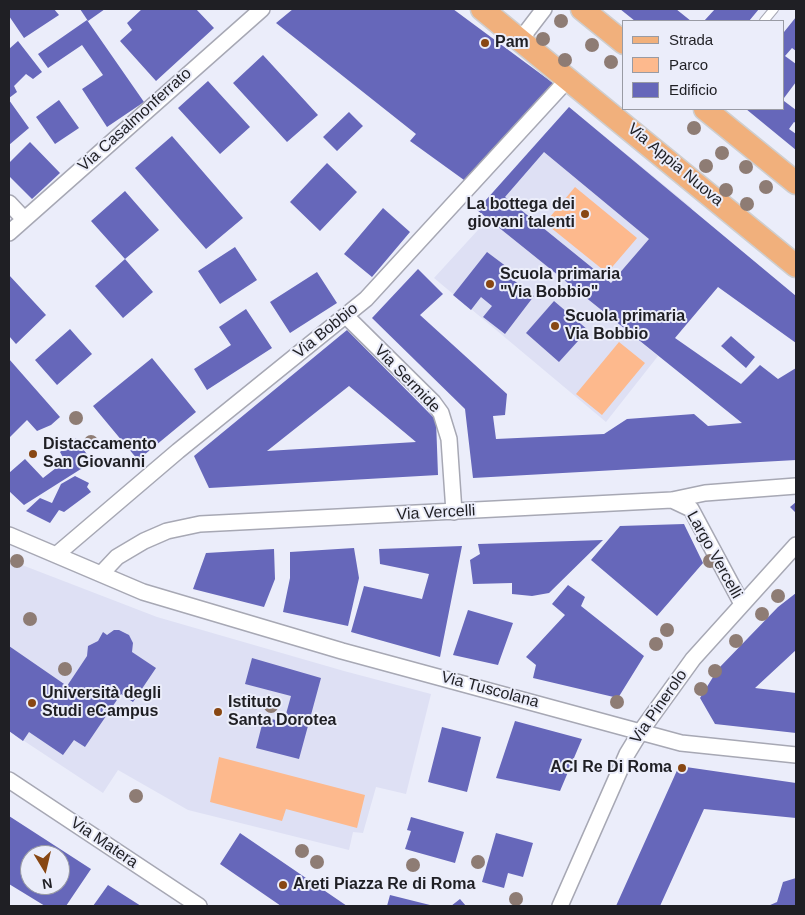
<!DOCTYPE html>
<html>
<head>
<meta charset="utf-8">
<style>
	body { margin:0 }
	#map { position:relative; width:805px; height:915px; overflow:hidden; background:#ebedfa; font-family:Helvetica,sans-serif }
	canvas { display:block }
	.frame { position:absolute; inset:0; border:10px solid #1f1f24; pointer-events:none }
	.legend { position:absolute; left:622px; top:20px; width:162px; height:90px; box-sizing:border-box; background:#ebedfa; border:1px solid #999ba4; margin:0; padding:6px 9px; list-style:none; font-size:15px; color:#1f1f24 }
	.legend li { display:flex; align-items:center; gap:10px; height:25px }
	.legend b { width:25px; border:1px solid #999ba4 }
	.north { position:absolute; left:20px; top:845px; width:50px; height:50px; box-sizing:border-box; background:#ebedfa; border:1px solid #999ba4; border-radius:50%; rotate:171deg; font-size:14px; font-weight:700; line-height:20px; text-align:center; color:#1f1f24 }
	.north::after { content:''; display:block; margin:auto; width:18px; height:22px; background:#884713; clip-path:polygon(50% 0,100% 100%,50% 72%,0 100%) }
</style>
</head>
<body>
<div id="map">
<canvas width="805" height="915"></canvas>
<div class="frame"></div>
<ul class="legend">
<li><b style="height:6px;background:#f1b07c"></b>Strada</li>
<li><b style="height:14px;background:#fdb98d"></b>Parco</li>
<li><b style="height:14px;background:#6667ba"></b>Edificio</li>
</ul>
<div class="north">N</div>
</div>
<script>
const ctx = document.querySelector('canvas').getContext('2d');
ctx.lineJoin = 'round';
function fill(path, color) { ctx.fillStyle = color; ctx.fill(path, 'evenodd'); }
const poly = rows => new Path2D(rows.map(r => 'M' + r).join(''));
function stroke(path, color, width, dash) { ctx.strokeStyle = color; ctx.lineWidth = width; ctx.lineCap = dash ? 'butt' : 'round'; ctx.setLineDash(dash || []); ctx.stroke(path); }
function label(font, color, halo, rows, align = 'center') {
  ctx.font = font + ' Helvetica,sans-serif'; ctx.lineWidth = 4; ctx.setLineDash([]); ctx.textBaseline = 'middle'; ctx.strokeStyle = halo; ctx.fillStyle = color; for (const [text, x, y, turn = 0] of rows) {
    ctx.save(); ctx.translate(x, y); ctx.rotate((+turn || 0) * Math.PI / 180); ctx.textAlign = isNaN(turn) ? turn : align; if (halo) ctx.strokeText(text, 0, 0); ctx.fillText(text, 0, 0); ctx.restore();
  }
}
fill(poly([
	[569,107,692,208,606,314,658,356,606,422,434,278,488,219,477,210],
	[9,560,157,617,344,671,431,694,406,794,376,787,363,833,353,832,349,850,188,810,118,770,103,793,9,731]
]), '#dee0f4');
fill(poly([
	[575,187,637,238,607,273,545,223],
	[619,342,645,363,602,415,576,394],
	[219,757,365,795,357,828,286,809,282,821,210,802]
]), '#fdb98d');
fill(poly([
	[9,9,54,9,59,15,24,38,9,16],
	[80,9,105,9,88,21],
	[142,9,196,9,214,28,156,81,120,41,132,30,127,23],
	[293,9,453,9,553,83,464,180,410,141,416,134,276,23],
	[620,9,676,9,691,21,635,21],
	[715,9,759,9,749,21,704,21],
	[796,17,796,51,792,48,785,56,796,64,796,82,784,98,784,32],
	[87,20,144,102,107,127,82,89,103,75,82,45,48,68,38,54],
	[18,41,42,72,33,79,26,74,14,86,17,92,9,98,9,49],
	[263,55,318,115,287,142,233,83],
	[208,81,250,127,220,154,178,108],
	[9,100,29,128,9,145],
	[59,100,79,128,55,144,36,117],
	[784,101,796,110,796,123,794,122,789,129,796,134,796,150,746,109,784,109],
	[569,107,796,296,796,343,718,287,675,338,741,384,760,365,778,379,796,368,796,460,473,478,465,409,372,318,418,269,443,294,420,315,507,394,505,415,493,416,496,439,604,434,627,419,694,414,708,426,742,423,477,210],
	[544,152,649,239,611,283,505,197],
	[349,112,363,126,337,151,323,137],
	[172,136,243,218,206,249,135,168],
	[30,142,60,173,32,199,9,176,9,163],
	[327,163,357,192,320,231,290,202],
	[125,191,159,230,125,259,91,221],
	[383,208,410,232,372,277,344,254],
	[235,247,257,280,220,304,198,271],
	[487,252,507,267,503,272,534,296,505,334,483,317,492,306,481,297,471,310,453,295],
	[125,259,153,292,123,318,95,286],
	[317,272,337,303,290,333,270,302],
	[9,275,46,315,16,344,9,336],
	[554,301,588,330,559,362,526,333],
	[246,309,272,348,207,390,194,369,231,345,219,327],
	[70,329,92,354,57,385,35,360],
	[347,330,436,420,438,475,209,488,194,456],
	[349,386,416,442,267,451],
	[731,336,755,357,746,368,721,346],
	[152,358,196,412,138,460,93,406],
	[9,359,60,417,51,425,37,431,27,420,9,438],
	[76,438,92,462,24,505,9,491,9,473,25,459,43,478,65,461,60,452],
	[75,476,89,483,87,487,91,492,64,512,59,510,50,523,26,511,40,498,52,503,61,484],
	[796,502,796,513,790,507],
	[684,524,703,563,657,616,591,560,620,526],
	[603,540,549,593,532,596,512,594,512,583,473,584,470,560,480,554,478,544],
	[462,546,440,657,351,632,364,586,422,599,429,574,380,564,379,549],
	[354,548,359,578,348,626,283,612,290,578,290,552],
	[274,549,275,579,264,607,193,589,206,553],
	[568,585,585,597,581,606,644,656,618,698,533,678,536,665,526,657,565,615,552,604],
	[796,593,796,650,755,688,796,693,796,733,715,724,700,698,718,669,778,607],
	[468,610,513,623,498,665,453,655],
	[114,630,119,630,129,635,133,643,132,652,156,668,133,702,121,694,85,747,74,740,63,755,29,732,23,741,9,731,9,646,67,686,87,656,88,646,98,641,103,632,107,635],
	[252,658,321,678,299,759,256,748,264,717,287,723,289,715,286,714,291,696,245,684],
	[515,721,582,739,560,791,496,778],
	[442,727,481,737,467,792,428,782],
	[679,766,796,783,796,818,704,809,660,906,616,906],
	[9,816,91,869,66,906,45,906,9,884],
	[30,855,60,855,60,885,30,885],
	[411,817,464,832,455,863,405,849,411,831,407,830],
	[240,833,347,906,281,906,220,864],
	[496,833,533,843,523,877,508,873,504,888,482,882],
	[796,878,796,906,768,906,777,902,783,882],
	[108,885,141,906,93,906],
	[390,895,434,906,387,906],
	[460,899,466,906,451,906]
]), '#6667ba');
const lane = poly([
	[764,21,774,9]
]);
const street = poly([
	[521,39,544,9],
	[9,203,24,219],
	[9,233,262,9],
	[346,316,433,402,441,413,449,439,454,512],
	[672,500,691,509,742,604],
	[9,535,143,592,342,651,681,743,796,755],
	[56,555,178,451,366,299,569,78],
	[101,574,117,557,144,541,167,531,200,524,672,500,705,493,796,486],
	[9,780,199,906],
	[560,906,627,754,641,731,693,659,796,545]
]);
const primary = poly([
	[482,9,796,266],
	[582,9,624,43],
	[705,109,796,183]
]);
stroke(lane, '#a7a8b4', 10);
stroke(street, '#a7a8b4', 18);
stroke(primary, '#cececf', 25);
stroke(lane, '#fff', 8);
stroke(street, '#fff', 15);
stroke(primary, '#f1b07c', 22);
ctx.fillStyle = '#8e7c74';
for (const [x, y] of [
	[561,21],
	[543,39],
	[592,45],
	[565,60],
	[611,62],
	[694,128],
	[722,153],
	[706,166],
	[746,167],
	[766,187],
	[726,190],
	[747,204],
	[76,418],
	[91,442],
	[17,561],
	[710,561],
	[778,596],
	[762,614],
	[30,619],
	[667,630],
	[736,641],
	[656,644],
	[65,669],
	[715,671],
	[701,689],
	[617,702],
	[271,706],
	[136,796],
	[302,851],
	[317,862],
	[478,862],
	[413,865],
	[516,899]
]) { ctx.beginPath(); ctx.arc(x, y, 7, 0, 2 * Math.PI); ctx.fill(); }
for (const [x, y, r, color] of [
	[485,43,5,"#884713"],
	[585,214,5,"#884713"],
	[490,284,5,"#884713"],
	[555,326,5,"#884713"],
	[33,454,5,"#884713"],
	[32,703,5,"#884713"],
	[218,712,5,"#884713"],
	[682,768,5,"#884713"],
	[283,885,5,"#884713"]
]) { const dot = new Path2D(); dot.arc(x, y, r, 0, 2 * Math.PI); ctx.fillStyle = color; ctx.fill(dot); stroke(dot, '#ebedfa', 2); }
label('bold 16px', '#1f1f24', '#ebedfa', [
	["Pam",495,43],
	["La bottega dei",575,205,"right"],
	["giovani talenti",575,223,"right"],
	["Scuola primaria",500,275],
	["\"Via Bobbio\"",500,293],
	["Scuola primaria",565,317],
	["Via Bobbio",565,335],
	["Distaccamento",43,445],
	["San Giovanni",43,463],
	["Università degli",42,694],
	["Studi eCampus",42,712],
	["Istituto",228,703],
	["Santa Dorotea",228,721],
	["ACI Re Di Roma",672,768,"right"],
	["Areti Piazza Re di Roma",293,885]
], 'left');
label('16px', '#1f1f24', '#ebedfa', [
	["Via Casalmonferrato",135,120,-42],
	["Via Appia Nuova",675,165,40],
	["Via Bobbio",326,331,-39],
	["Via Sermide",407,379,46],
	["Via Vercelli",436,513,-3],
	["Largo Vercelli",714,555,61],
	["Via Tuscolana",490,690,15],
	["Via Pinerolo",659,707,-55],
	["Via Matera",104,843,34]
]);
</script>
</body>
</html>
